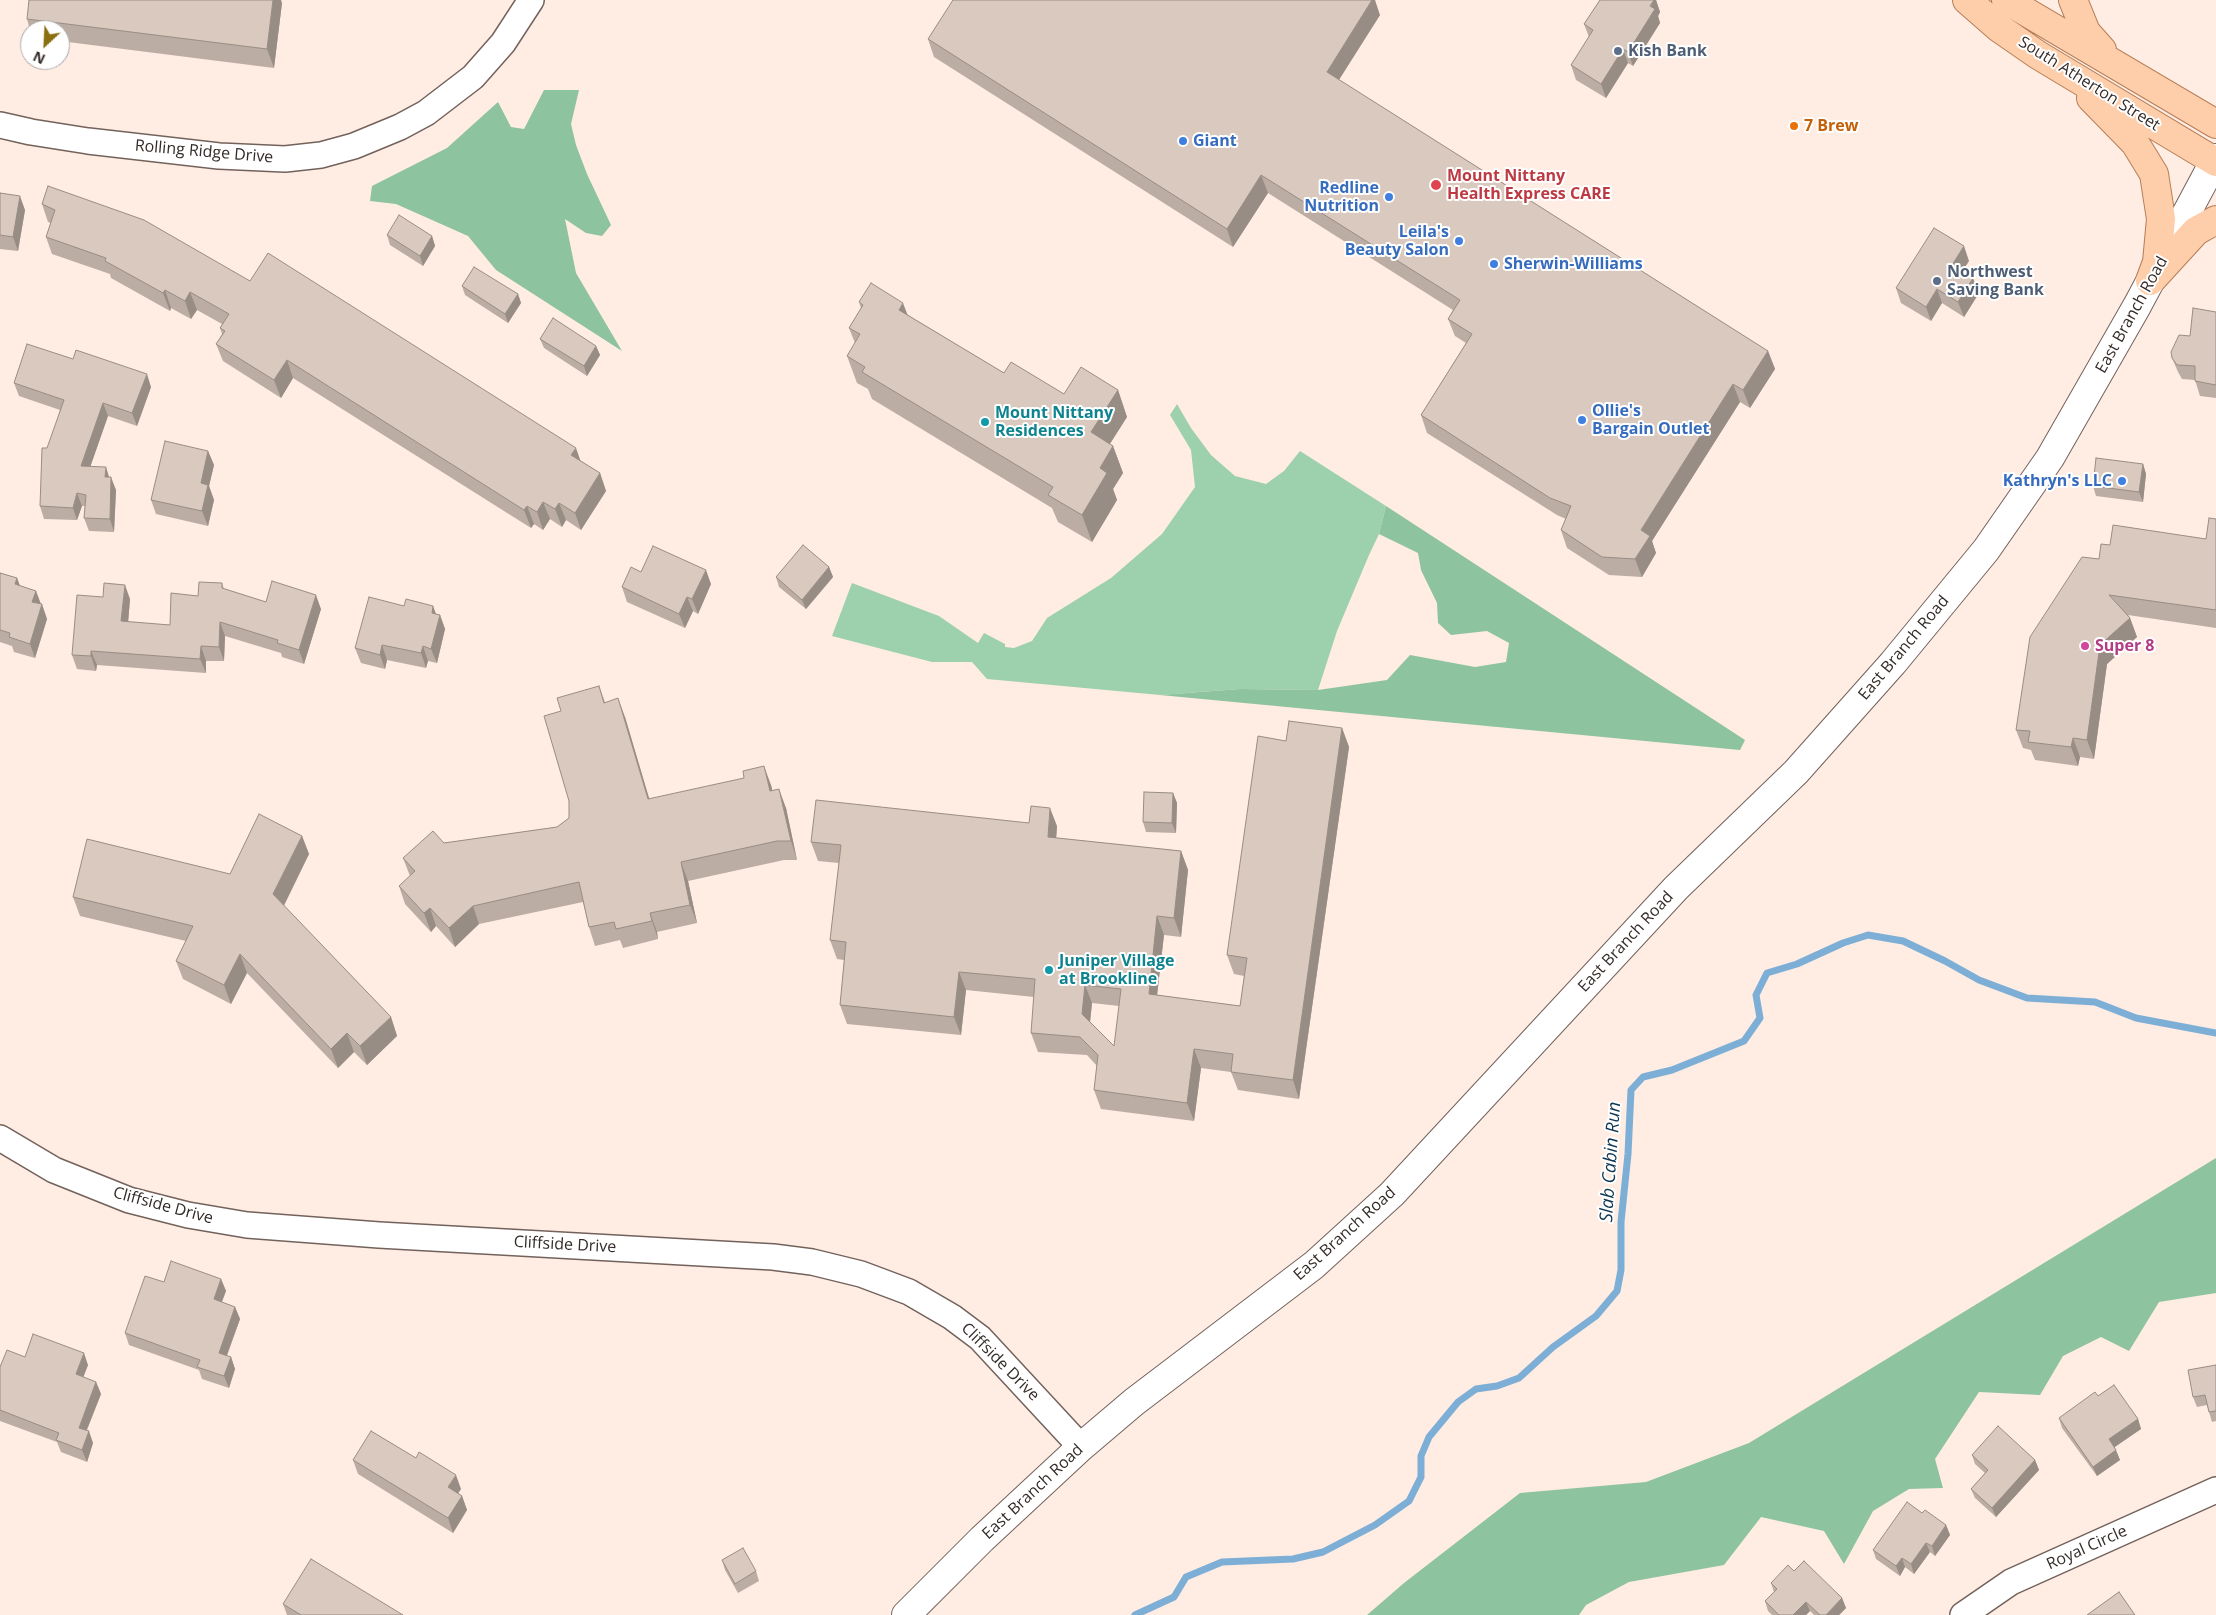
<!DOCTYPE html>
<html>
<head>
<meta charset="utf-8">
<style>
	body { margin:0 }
	#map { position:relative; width:2216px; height:1615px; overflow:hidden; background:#ffece3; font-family:"Open Sans",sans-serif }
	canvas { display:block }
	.north { position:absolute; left:20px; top:20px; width:50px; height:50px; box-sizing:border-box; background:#fff; border:1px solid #adaaa9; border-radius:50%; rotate:205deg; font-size:14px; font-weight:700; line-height:20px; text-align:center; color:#332b28 }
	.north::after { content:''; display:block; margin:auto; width:18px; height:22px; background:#8a7012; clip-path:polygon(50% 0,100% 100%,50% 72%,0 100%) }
</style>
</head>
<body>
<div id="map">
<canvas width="2216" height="1615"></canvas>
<div class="north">N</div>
</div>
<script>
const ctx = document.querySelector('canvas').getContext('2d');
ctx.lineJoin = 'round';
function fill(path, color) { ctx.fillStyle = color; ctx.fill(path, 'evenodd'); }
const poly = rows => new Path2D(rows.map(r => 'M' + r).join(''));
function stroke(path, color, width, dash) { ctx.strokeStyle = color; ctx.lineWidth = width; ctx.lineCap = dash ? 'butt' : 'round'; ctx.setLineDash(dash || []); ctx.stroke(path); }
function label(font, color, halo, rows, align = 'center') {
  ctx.font = font + ' "Open Sans",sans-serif'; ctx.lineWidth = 4; ctx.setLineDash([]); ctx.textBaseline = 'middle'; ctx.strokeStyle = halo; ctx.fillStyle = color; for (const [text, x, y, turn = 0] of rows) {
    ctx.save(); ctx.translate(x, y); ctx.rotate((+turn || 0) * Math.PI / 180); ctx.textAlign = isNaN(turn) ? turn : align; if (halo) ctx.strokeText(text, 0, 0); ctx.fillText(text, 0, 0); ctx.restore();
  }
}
fill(poly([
	[1177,404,1191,428,1211,455,1235,476,1266,484,1284,471,1300,451,1386,506,1379,534,1369,555,1337,631,1318,690,1240,689,1160,695,987,679,972,662,932,662,832,636,852,583,939,616,978,643,984,633,1005,644,1005,647,1014,648,1032,641,1047,618,1111,578,1162,534,1195,487,1191,450,1170,415]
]), '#9dd0ac');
fill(poly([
	[544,90,579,90,571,124,576,145,587,174,611,225,602,236,586,233,565,219,576,273,622,351,496,270,468,236,396,204,370,201,372,186,447,148,498,102,511,127,524,129],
	[1386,506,1745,740,1740,750,1160,695,1240,689,1318,690,1387,680,1410,655,1475,667,1506,662,1509,643,1487,631,1451,635,1438,623,1437,603,1421,570,1418,553,1379,534],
	[2216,1158,2216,1293,2159,1302,2129,1351,2101,1337,2063,1356,2040,1395,1979,1392,1935,1459,1943,1488,1909,1489,1873,1511,1844,1564,1824,1531,1761,1517,1724,1565,1629,1582,1586,1605,1579,1615,1367,1615,1404,1583,1520,1493,1646,1482,1749,1443]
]), '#8dc39e');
stroke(poly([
	[1135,1615,1174,1597,1186,1577,1222,1562,1293,1559,1323,1552,1375,1525,1409,1501,1421,1477,1421,1456,1429,1437,1458,1402,1476,1389,1497,1386,1519,1378,1553,1347,1596,1316,1617,1291,1621,1270,1621,1222,1628,1154,1631,1090,1643,1077,1672,1070,1744,1041,1760,1018,1756,995,1767,973,1797,964,1843,943,1868,935,1903,941,1945,961,1979,980,2027,998,2095,1002,2136,1018,2216,1033]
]), '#7dafd6', 7);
const street = poly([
	[0,125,31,132,88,141,219,156,285,159,321,155,354,146,400,127,426,113,473,77,503,43,531,0],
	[0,1138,54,1170,129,1200,188,1215,247,1225,379,1235,773,1257,812,1262,861,1274,909,1292,952,1317,980,1338,1081,1447],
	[1963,1615,2011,1582,2216,1490]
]);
const secondary = poly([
	[906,1615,982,1539,1081,1447,1134,1402,1314,1265,1392,1194,1676,888,1796,772,1893,663,1986,550,2050,458,2137,306,2216,158]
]);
const primary = poly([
	[1967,0,1999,28,2038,55,2216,162],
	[2006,0,2216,124],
	[2073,0,2086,32,2102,50],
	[2091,98,2135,143,2154,174,2161,219,2157,262,2150,281],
	[2153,278,2196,231,2216,220]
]);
stroke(street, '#72625b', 28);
stroke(secondary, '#72625b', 30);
stroke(primary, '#b67e57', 30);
stroke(street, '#fff', 25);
stroke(secondary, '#fff', 28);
stroke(primary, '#fecda9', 28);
fill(poly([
	[1600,0,1656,0,1660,12,1658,16,1660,23,1633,66,1628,63,1606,98,1576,80,1571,65,1589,37,1584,24],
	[282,3,274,68,60,41,60,30,30,30,27,19],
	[1380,15,1339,80,1768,351,1775,369,1750,408,1740,402,1652,541,1656,553,1642,577,1609,575,1567,548,1561,530,1566,519,1557,515,1427,433,1421,415,1466,343,1455,336,1448,319,1453,310,1268,193,1233,247,934,57,928,39],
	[0,193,25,210,18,251,0,249,0,251],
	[42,204,250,281,581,461,600,473,606,491,581,530,566,520,562,527,550,519,543,530,534,524,531,528,293,378,281,398,223,361,216,344,222,334,220,328,222,324,197,310,191,319,171,308,170,311,111,278,110,274,52,254,46,237,51,223,48,222],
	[387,235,432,236,435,246,423,266,390,245],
	[1969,261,1962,271,1979,293,1964,317,1942,303,1931,321,1901,303,1896,288],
	[462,286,518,294,521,303,508,323,465,295],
	[859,302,908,315,1004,373,1064,394,1118,390,1127,417,1110,444,1113,446,1123,473,1113,489,1117,500,1092,542,1058,522,1052,508,872,399,868,389,857,383,847,356,855,343,849,328,861,308],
	[2216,312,2216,398,2200,396,2195,380,2182,379,2178,372,2172,358],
	[540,339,596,346,600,355,587,376,544,348],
	[14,383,151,387,137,426,108,416,90,467,109,477,116,490,114,532,89,531,84,518,85,506,82,506,77,520,44,519,40,506,60,410,19,396],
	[208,451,214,465,209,486,214,500,208,526,156,514,151,500],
	[2143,464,2146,474,2143,502,2096,496,2093,486],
	[2216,519,2216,628,2128,615,2130,618,2137,637,2107,664,2094,759,2080,757,2078,766,2035,760,2031,750,2023,748,2016,730,2099,559,2110,545,2206,539],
	[829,567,833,577,806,609,779,587,776,577],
	[641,572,711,584,698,614,693,611,685,628,627,602,622,587],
	[0,573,17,578,20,586,36,591,47,619,35,658,14,652,12,646,0,642],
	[222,583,224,589,266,602,321,609,304,664,282,657,281,653,225,636,224,661,206,661,206,673,97,665,96,671,77,669,72,655,103,597,130,599,128,622,170,625,198,596],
	[404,606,433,606,436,614,440,615,445,629,437,663,428,661,426,668,387,660,385,669,361,663,355,648],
	[599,686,605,702,625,717,649,799,771,785,772,790,786,808,797,860,784,860,688,881,697,923,657,932,658,939,623,948,620,940,595,946,589,927,583,902,479,924,455,947,436,926,431,932,405,904,399,886,410,876,403,858,444,843,557,827,569,818,569,801,561,711],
	[1342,728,1349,747,1299,1099,1238,1090,1231,1072,1201,1068,1194,1121,1101,1109,1094,1090,1097,1066,1087,1055,1038,1052,1031,1033,1034,997,966,990,961,1035,847,1024,840,1005,844,960,837,959,830,940,839,863,818,861,811,842,1029,823,1057,826,1056,838,1181,851,1188,870,1181,937,1164,935,1157,995,1240,1006,1244,976,1234,974,1227,955,1286,741],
	[1092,1003,1119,1006,1114,1046,1090,1022],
	[1173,793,1177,803,1176,833,1146,832,1143,822],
	[302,836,309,854,284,906,391,1017,397,1036,367,1065,354,1052,338,1068,247,973,231,1004,183,979,176,961,186,941,80,916,73,897,230,874],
	[221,1279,226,1291,222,1302,235,1307,240,1319,227,1356,231,1357,235,1369,229,1388,202,1379,199,1370,129,1345,125,1333,164,1282],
	[25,1357,88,1365,83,1377,96,1382,101,1394,87,1430,93,1443,87,1462,61,1452,57,1442,0,1421,0,1367],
	[2216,1365,2216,1421,2212,1422,2209,1412,2207,1405,2197,1407,2193,1397],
	[2098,1396,2138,1419,2141,1429,2114,1447,2120,1460,2097,1476,2062,1428,2059,1418],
	[1972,1455,2035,1460,2039,1470,1996,1517,1975,1498,1971,1489,1985,1473,1975,1464],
	[353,1460,461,1489,458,1493,462,1496,467,1510,453,1533,358,1474],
	[1922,1513,1946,1525,1950,1535,1935,1556,1930,1552,1914,1574,1905,1567,1900,1576,1876,1559,1873,1550],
	[722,1560,756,1571,759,1581,738,1593,725,1570],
	[1794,1571,1842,1598,1846,1608,1839,1615,1814,1615,1810,1611,1806,1615,1772,1615,1768,1611,1765,1601,1774,1592,1771,1583],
	[283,1604,403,1615,287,1615]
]), '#bbada3');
fill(poly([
	[273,0,281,0,282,3,274,68,267,49],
	[1372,0,1375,0,1380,15,1333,89,1327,72],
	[1654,0,1656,0,1660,12,1658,16,1660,23,1633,66,1628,52],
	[1623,49,1628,63,1606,98,1601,84],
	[1261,175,1268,193,1233,247,1227,229],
	[20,196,25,210,18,251,13,237],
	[432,236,435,246,423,266,420,256],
	[1964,246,1969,261,1957,279,1952,265],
	[1973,278,1979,293,1964,317,1958,302],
	[1937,289,1942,303,1931,321,1926,307],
	[165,290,171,308,170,311,163,293],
	[190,292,197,310,191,319,185,301],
	[518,294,521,303,508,323,505,314],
	[903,303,913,329,899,310],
	[596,346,600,355,587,376,584,366],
	[1768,351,1775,369,1750,408,1743,390],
	[287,360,293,378,281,398,274,380],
	[147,374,151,387,137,426,132,413],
	[1733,384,1740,402,1652,541,1656,553,1642,577,1635,559,1641,530],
	[1118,390,1127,417,1100,459,1091,432],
	[103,403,108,416,86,479,81,466],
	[1113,446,1123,473,1113,489,1117,500,1092,542,1082,515,1100,468],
	[576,448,582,465,571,455],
	[208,451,214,465,209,486,214,500,208,526,202,511,201,483],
	[2143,464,2146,474,2143,502,2139,492],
	[106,467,110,480,105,477],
	[600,473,606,491,581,530,575,513],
	[111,477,116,490,114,532,110,519],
	[77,493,82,506,77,520,73,508],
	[543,502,550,519,543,530,537,512],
	[559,503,566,520,562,527,555,509],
	[527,506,534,524,531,528,524,510],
	[829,567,833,577,806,609,802,600],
	[706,570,711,584,698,614,692,599],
	[17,578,22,592,15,584],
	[125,585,130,599,127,636,121,621],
	[36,591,41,605,32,602],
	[316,595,321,609,304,664,299,650],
	[687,597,693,611,685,628,679,614],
	[42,604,47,619,35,658,30,644],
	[433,606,438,620,432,613],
	[440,615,445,629,437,663,431,649],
	[2130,618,2137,637,2107,664,2094,759,2087,740,2100,645],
	[220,622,225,636,224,661,219,647],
	[382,645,387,660,385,669,380,655],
	[201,646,206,661,206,673,200,659],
	[423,646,428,661,426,668,421,653],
	[91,651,97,665,96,671,91,656],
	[618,698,625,717,655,818,648,799],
	[1342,728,1349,747,1299,1099,1293,1080],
	[2073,738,2080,757,2078,766,2071,747],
	[764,766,771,785,777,810,770,791],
	[779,789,786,808,797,860,791,841],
	[1173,793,1177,803,1176,833,1172,823],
	[1050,808,1057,826,1055,856,1048,837],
	[302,836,309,854,280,913,273,894],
	[1181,851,1188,870,1181,937,1174,918],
	[681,862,688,881,697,923,690,905],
	[473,906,479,924,455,947,449,928],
	[430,908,436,926,431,932,424,913],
	[650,913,657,932,658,939,652,921],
	[1157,916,1164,935,1155,1013,1149,994],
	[240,954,247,973,231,1004,224,985],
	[959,972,966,990,961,1035,954,1017],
	[1085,985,1092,1003,1089,1032,1082,1014],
	[391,1017,397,1036,367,1065,360,1046],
	[347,1033,354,1052,338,1068,331,1049],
	[1194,1049,1201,1068,1194,1121,1187,1103],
	[221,1279,226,1291,218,1311,214,1299],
	[235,1307,240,1319,223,1365,219,1353],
	[84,1353,88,1365,80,1386,76,1374],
	[231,1357,235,1369,229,1388,224,1376],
	[96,1382,101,1394,83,1439,79,1428],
	[2138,1419,2141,1429,2112,1449,2109,1439],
	[89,1431,93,1443,87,1462,82,1450],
	[2116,1450,2120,1460,2097,1476,2093,1467],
	[2035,1460,2039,1470,1996,1517,1992,1508],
	[456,1475,461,1489,453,1501,448,1487],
	[462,1496,467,1510,453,1533,448,1518],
	[1946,1525,1950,1535,1935,1556,1932,1546],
	[1926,1543,1930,1552,1914,1574,1911,1564],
	[1902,1558,1905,1567,1900,1576,1896,1566],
	[1842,1598,1846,1608,1839,1615,1826,1615],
	[1806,1602,1810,1611,1806,1615,1793,1615]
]), '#988d85');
const building = poly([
	[29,0,273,0,267,49,27,19,29,0],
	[953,0,1372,0,1327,72,1768,351,1743,390,1733,384,1641,530,1650,536,1635,559,1602,557,1561,530,1571,506,1550,498,1421,415,1472,334,1448,319,1460,300,1261,175,1227,229,928,39,953,0],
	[1600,0,1654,0,1650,6,1655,9,1628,52,1623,49,1601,84,1571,65,1593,30,1584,24,1600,0],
	[48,186,144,220,250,281,268,253,576,448,571,455,600,473,575,513,559,503,555,509,543,502,537,512,527,506,524,510,287,360,274,380,216,344,225,331,220,328,229,314,190,292,185,301,165,290,163,293,105,261,106,258,46,237,55,210,42,204,48,186],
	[0,193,20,196,13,237,0,235,0,193],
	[399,215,432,236,420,256,387,235,399,215],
	[1934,228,1964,246,1952,265,1973,278,1958,302,1937,289,1926,307,1896,288,1934,228],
	[474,267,518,294,505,314,462,286,474,267],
	[871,283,903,303,899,310,1004,373,1011,362,1064,394,1081,367,1118,390,1091,432,1113,446,1100,468,1107,473,1082,515,1048,495,1053,487,862,372,865,367,847,356,860,334,849,328,863,305,859,302,871,283],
	[2193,308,2216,312,2216,385,2195,381,2195,366,2177,365,2172,358,2171,352,2179,335,2190,336,2193,308],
	[553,318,596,346,584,366,540,339,553,318],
	[27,344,73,359,76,350,147,374,132,413,103,403,81,466,106,467,105,477,111,477,110,519,84,518,86,495,77,493,73,508,40,506,42,448,47,448,64,400,14,383,27,344],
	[165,441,208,451,201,483,208,485,202,511,151,500,165,441],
	[2096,458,2143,464,2139,492,2093,486,2096,458],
	[2209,518,2216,519,2216,610,2109,595,2130,618,2100,645,2087,740,2073,738,2071,747,2028,742,2030,731,2016,730,2030,637,2082,557,2099,559,2101,544,2110,545,2113,525,2206,539,2209,518],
	[803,545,829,567,802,600,776,577,803,545],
	[653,546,706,570,692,599,687,597,679,614,622,587,631,567,641,572,653,546],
	[0,573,17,578,15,584,36,591,32,602,42,604,30,644,9,637,10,633,0,630,0,573],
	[272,581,316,595,299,650,277,643,278,640,220,622,219,647,201,646,200,659,91,651,91,656,72,655,77,595,103,597,104,583,125,585,121,621,170,625,171,593,198,596,199,582,222,583,222,588,266,602,272,581],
	[369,597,404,606,406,599,433,606,432,613,440,615,431,649,423,646,421,653,382,645,380,655,355,648,369,597],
	[599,686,604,703,618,698,648,799,744,778,743,771,764,766,770,791,779,789,791,841,777,841,681,862,690,905,650,913,652,921,616,929,614,922,589,927,579,882,473,906,449,928,430,908,424,913,399,886,415,871,403,858,433,831,444,843,557,827,569,818,569,801,544,716,561,711,557,698,599,686],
	[1289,721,1342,728,1293,1080,1231,1072,1233,1054,1194,1049,1187,1103,1094,1090,1098,1055,1080,1037,1031,1033,1035,979,959,972,954,1017,840,1005,846,942,830,940,841,845,811,842,816,800,1029,823,1031,806,1050,808,1048,837,1181,851,1174,918,1157,916,1149,994,1240,1006,1247,958,1227,955,1258,736,1286,741,1289,721],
	[1085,985,1121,989,1114,1046,1082,1014,1085,985],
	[1144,792,1173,793,1172,823,1143,822,1144,792],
	[259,814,302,836,273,894,391,1017,360,1046,347,1033,331,1049,240,954,224,985,176,961,193,926,73,897,87,839,230,874,259,814],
	[171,1261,221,1279,214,1299,235,1307,219,1353,231,1357,224,1376,197,1367,200,1360,125,1333,145,1276,164,1282,171,1261],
	[33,1334,84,1353,76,1374,96,1382,79,1428,89,1431,82,1450,56,1440,59,1433,0,1410,0,1367,7,1350,25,1357,33,1334],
	[2216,1365,2216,1411,2209,1412,2205,1395,2193,1397,2188,1370,2216,1365],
	[2114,1385,2138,1419,2109,1439,2116,1450,2093,1467,2059,1418,2095,1392,2098,1396,2114,1385],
	[1998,1426,2035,1460,1992,1508,1971,1489,1988,1470,1972,1455,1998,1426],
	[371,1431,416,1458,419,1452,456,1475,448,1487,462,1496,448,1518,353,1460,371,1431],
	[1907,1502,1922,1513,1925,1510,1946,1525,1932,1546,1926,1543,1911,1564,1902,1558,1896,1566,1873,1550,1907,1502],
	[743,1548,756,1571,735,1584,722,1560,743,1548],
	[311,1559,403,1615,301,1615,283,1604,311,1559],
	[1804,1561,1842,1598,1826,1615,1820,1615,1806,1602,1793,1615,1779,1615,1765,1601,1777,1589,1771,1583,1788,1565,1794,1571,1804,1561],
	[2119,1592,2135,1615,2087,1615,2119,1592]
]);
fill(building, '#d9c9be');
stroke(building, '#988d85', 1);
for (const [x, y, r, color] of [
	[1618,51,5,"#5c6f8a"],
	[1794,126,5,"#e8710a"],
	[1183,141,5,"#3f7fe0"],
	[1436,185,6,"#e0444e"],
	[1389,197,5,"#3f7fe0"],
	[1459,241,5,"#3f7fe0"],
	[1494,264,5,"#3f7fe0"],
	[1937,281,5,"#5c6f8a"],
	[1582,420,5,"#3f7fe0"],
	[985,422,5,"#0f9aa8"],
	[2122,481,5,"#3f7fe0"],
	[2085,646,5,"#d1479c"],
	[1049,970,5,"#0f9aa8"]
]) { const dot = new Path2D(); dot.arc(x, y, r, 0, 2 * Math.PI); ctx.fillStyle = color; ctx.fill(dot); stroke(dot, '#fff', 2); }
label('bold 16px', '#4e5e75', '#fff', [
	["Kish Bank",1628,51],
	["Northwest",1947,272],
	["Saving Bank",1947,290]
], 'left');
label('16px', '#332b28', '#fff', [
	["South Atherton Street",2089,84,32],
	["Rolling Ridge Drive",204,152,5],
	["East Branch Road",2132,315,-61],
	["East Branch Road",1904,648,-50],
	["East Branch Road",1626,942,-47],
	["Cliffside Drive",163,1206,15],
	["East Branch Road",1345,1234,-42],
	["Cliffside Drive",565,1245,3],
	["Cliffside Drive",1000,1362,45],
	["East Branch Road",1033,1492,-43],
	["Royal Circle",2087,1548,-24]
]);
label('bold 16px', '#c56008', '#fff', [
	["7 Brew",1804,126]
], 'left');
label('bold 16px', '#366cbe', '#fff', [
	["Giant",1193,141],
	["Redline",1379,188,"right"],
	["Nutrition",1379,206,"right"],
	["Leila's",1449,232,"right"],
	["Beauty Salon",1449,250,"right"],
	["Sherwin-Williams",1504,264],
	["Ollie's",1592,411],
	["Bargain Outlet",1592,429],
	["Kathryn's LLC",2112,481,"right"]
], 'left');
label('bold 16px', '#be3a42', '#fff', [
	["Mount Nittany",1447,176],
	["Health Express CARE",1447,194]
], 'left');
label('bold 16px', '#0d838f', '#fff', [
	["Mount Nittany",995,413],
	["Residences",995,431],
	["Juniper Village",1059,961],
	["at Brookline",1059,979]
], 'left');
label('bold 16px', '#b23c85', '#fff', [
	["Super 8",2095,646]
], 'left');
label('italic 18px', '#103752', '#fff', [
	["Slab Cabin Run",1611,1162,-86]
]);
</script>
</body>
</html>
